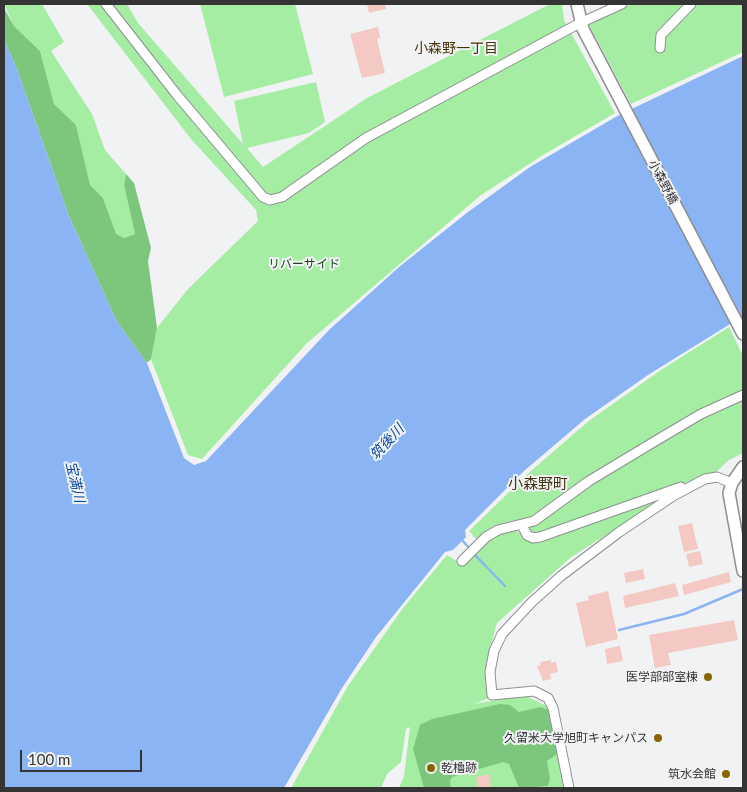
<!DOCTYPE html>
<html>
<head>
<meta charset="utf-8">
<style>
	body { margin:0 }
	#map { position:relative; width:747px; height:792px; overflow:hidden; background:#f1f2f4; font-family:Lato,sans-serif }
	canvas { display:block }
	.frame { position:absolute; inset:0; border:5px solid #343435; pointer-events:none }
	.scale { position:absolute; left:20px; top:750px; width:122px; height:22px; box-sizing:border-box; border:2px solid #343435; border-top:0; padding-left:6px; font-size:15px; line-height:18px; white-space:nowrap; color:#343435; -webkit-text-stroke:4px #f1f2f4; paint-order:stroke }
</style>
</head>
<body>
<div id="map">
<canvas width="747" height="792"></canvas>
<div class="frame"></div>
<div class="scale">100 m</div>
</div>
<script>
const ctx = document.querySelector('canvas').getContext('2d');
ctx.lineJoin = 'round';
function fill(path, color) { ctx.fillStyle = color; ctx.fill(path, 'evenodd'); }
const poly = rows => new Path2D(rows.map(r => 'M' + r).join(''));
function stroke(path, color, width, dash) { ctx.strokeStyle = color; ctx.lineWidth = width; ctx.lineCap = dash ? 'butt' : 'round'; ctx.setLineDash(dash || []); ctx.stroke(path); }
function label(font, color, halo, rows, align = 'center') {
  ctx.font = font + ' Lato,"Noto Sans JP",sans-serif'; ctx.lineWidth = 4; ctx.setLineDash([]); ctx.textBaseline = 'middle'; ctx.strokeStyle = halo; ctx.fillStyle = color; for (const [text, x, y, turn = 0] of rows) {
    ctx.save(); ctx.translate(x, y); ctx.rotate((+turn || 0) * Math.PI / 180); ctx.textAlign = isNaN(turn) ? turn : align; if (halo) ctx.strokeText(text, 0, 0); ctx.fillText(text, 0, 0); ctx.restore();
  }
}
fill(poly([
	[4,4,42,4,64,42,51,51,92,114,105,150,126,174,124,185,135,234,124,238,116,235,103,198,90,186,76,125,54,104,40,51,14,26],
	[87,4,127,4,138,23,243,144,234,101,316,82,325,122,309,133,247,148,263,167,367,98,550,4,562,4,564,20,615,113,543,155,481,195,307,343,202,459,188,455,151,359,157,328,188,289,258,221,256,210,191,139],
	[200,4,295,4,313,74,224,97],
	[631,4,743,4,743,52,631,104,589,25],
	[729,327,743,356,743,393,530,519,511,521,492,527,477,540,469,531,532,470,590,420,661,370],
	[743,399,743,453,729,460,716,472,541,534,531,532,526,527,591,483,703,416],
	[663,498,570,558,497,623,486,664,489,698,474,704,524,695,549,707,565,788,399,788,404,776,410,727,406,729,401,762,387,774,381,788,291,788,348,686,403,608,447,555,462,564,489,538,506,530,517,531,533,542]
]), '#a4eda3');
fill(poly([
	[4,8,14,26,40,51,54,104,76,125,90,185,103,198,116,234,124,238,135,234,124,185,126,174,134,183,151,248,148,261,157,328,151,359,147,363,117,322,69,216,15,64,4,40],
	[500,704,510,705,519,712,541,707,548,710,557,754,547,761,550,779,548,786,519,788,509,764,503,762,452,777,450,781,451,788,424,788,413,749,420,725,432,719]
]), '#7dc77c');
fill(poly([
	[4,40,15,64,69,216,117,322,147,363,184,458,194,465,206,461,329,330,399,267,468,212,530,167,619,115,743,56,743,316,648,375,585,419,524,471,465,530,466,537,453,550,445,552,376,637,342,688,284,788,4,788]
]), '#8ab4f3');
stroke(poly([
	[462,540,470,549],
	[473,553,505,586],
	[619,630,684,614,743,589]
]), '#8ab4f3', 2.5);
fill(poly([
	[367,4,385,4,386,9,369,13],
	[378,27,380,38,377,39,385,73,362,78,350,34],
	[692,523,698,549,684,552,678,526],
	[700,551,703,564,689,567,686,554],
	[643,569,645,579,626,583,624,573],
	[729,572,731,582,684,595,682,585],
	[675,583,679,596,625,608,623,596],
	[608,591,618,639,586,647,576,603,589,600,588,596],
	[734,620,738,640,668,653,671,665,655,668,649,635],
	[620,646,623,661,607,664,605,649],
	[551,660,551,663,556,662,558,672,550,674,551,679,543,681,537,666,541,665,540,662],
	[489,774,491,787,478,788,476,777]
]), '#f5c9c3');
const minor = poly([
	[106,4,177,95,263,197,270,200,282,197,366,138,580,23,622,4],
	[660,48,661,35,691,4],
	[522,525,527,535,533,538,540,537,681,487],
	[462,561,486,537,498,530,534,521,589,481,652,443,701,414,743,395],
	[569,788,553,708,548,698,534,691,492,695,490,672,494,651,502,634,532,602,561,576,618,533,673,496,705,479,717,477,732,483]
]);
const major = poly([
	[577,4,583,29,743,334],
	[743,467,732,483,729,493,743,571]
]);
stroke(minor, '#8d8e90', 11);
stroke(major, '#8d8e90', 14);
stroke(minor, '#fff', 9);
stroke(major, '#fff', 11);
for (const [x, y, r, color] of [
	[708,677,5,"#886501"],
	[658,738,5,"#886501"],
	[431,768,5,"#886501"],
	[726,774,5,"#886501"]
]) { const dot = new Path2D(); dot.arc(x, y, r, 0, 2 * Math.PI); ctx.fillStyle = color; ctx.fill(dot); stroke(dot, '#f1f2f4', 2); }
label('12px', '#343435', '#f1f2f4', [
	["小森野橋",663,182,62]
]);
label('12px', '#174a19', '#f1f2f4', [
	["リバーサイド",304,264]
]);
label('12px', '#343435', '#f1f2f4', [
	["医学部部室棟",698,677],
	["久留米大学旭町キャンパス",648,738],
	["乾櫓跡",441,768,"left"],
	["筑水会館",716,774]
], 'right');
label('14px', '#44330b', '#f1f2f4', [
	["小森野一丁目",456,48]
]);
label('italic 14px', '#0449a3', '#f1f2f4', [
	["筑後川",387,442,-47],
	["宝満川",75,482,77]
]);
label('15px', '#44330b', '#f1f2f4', [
	["小森野町",538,484]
]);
</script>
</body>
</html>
